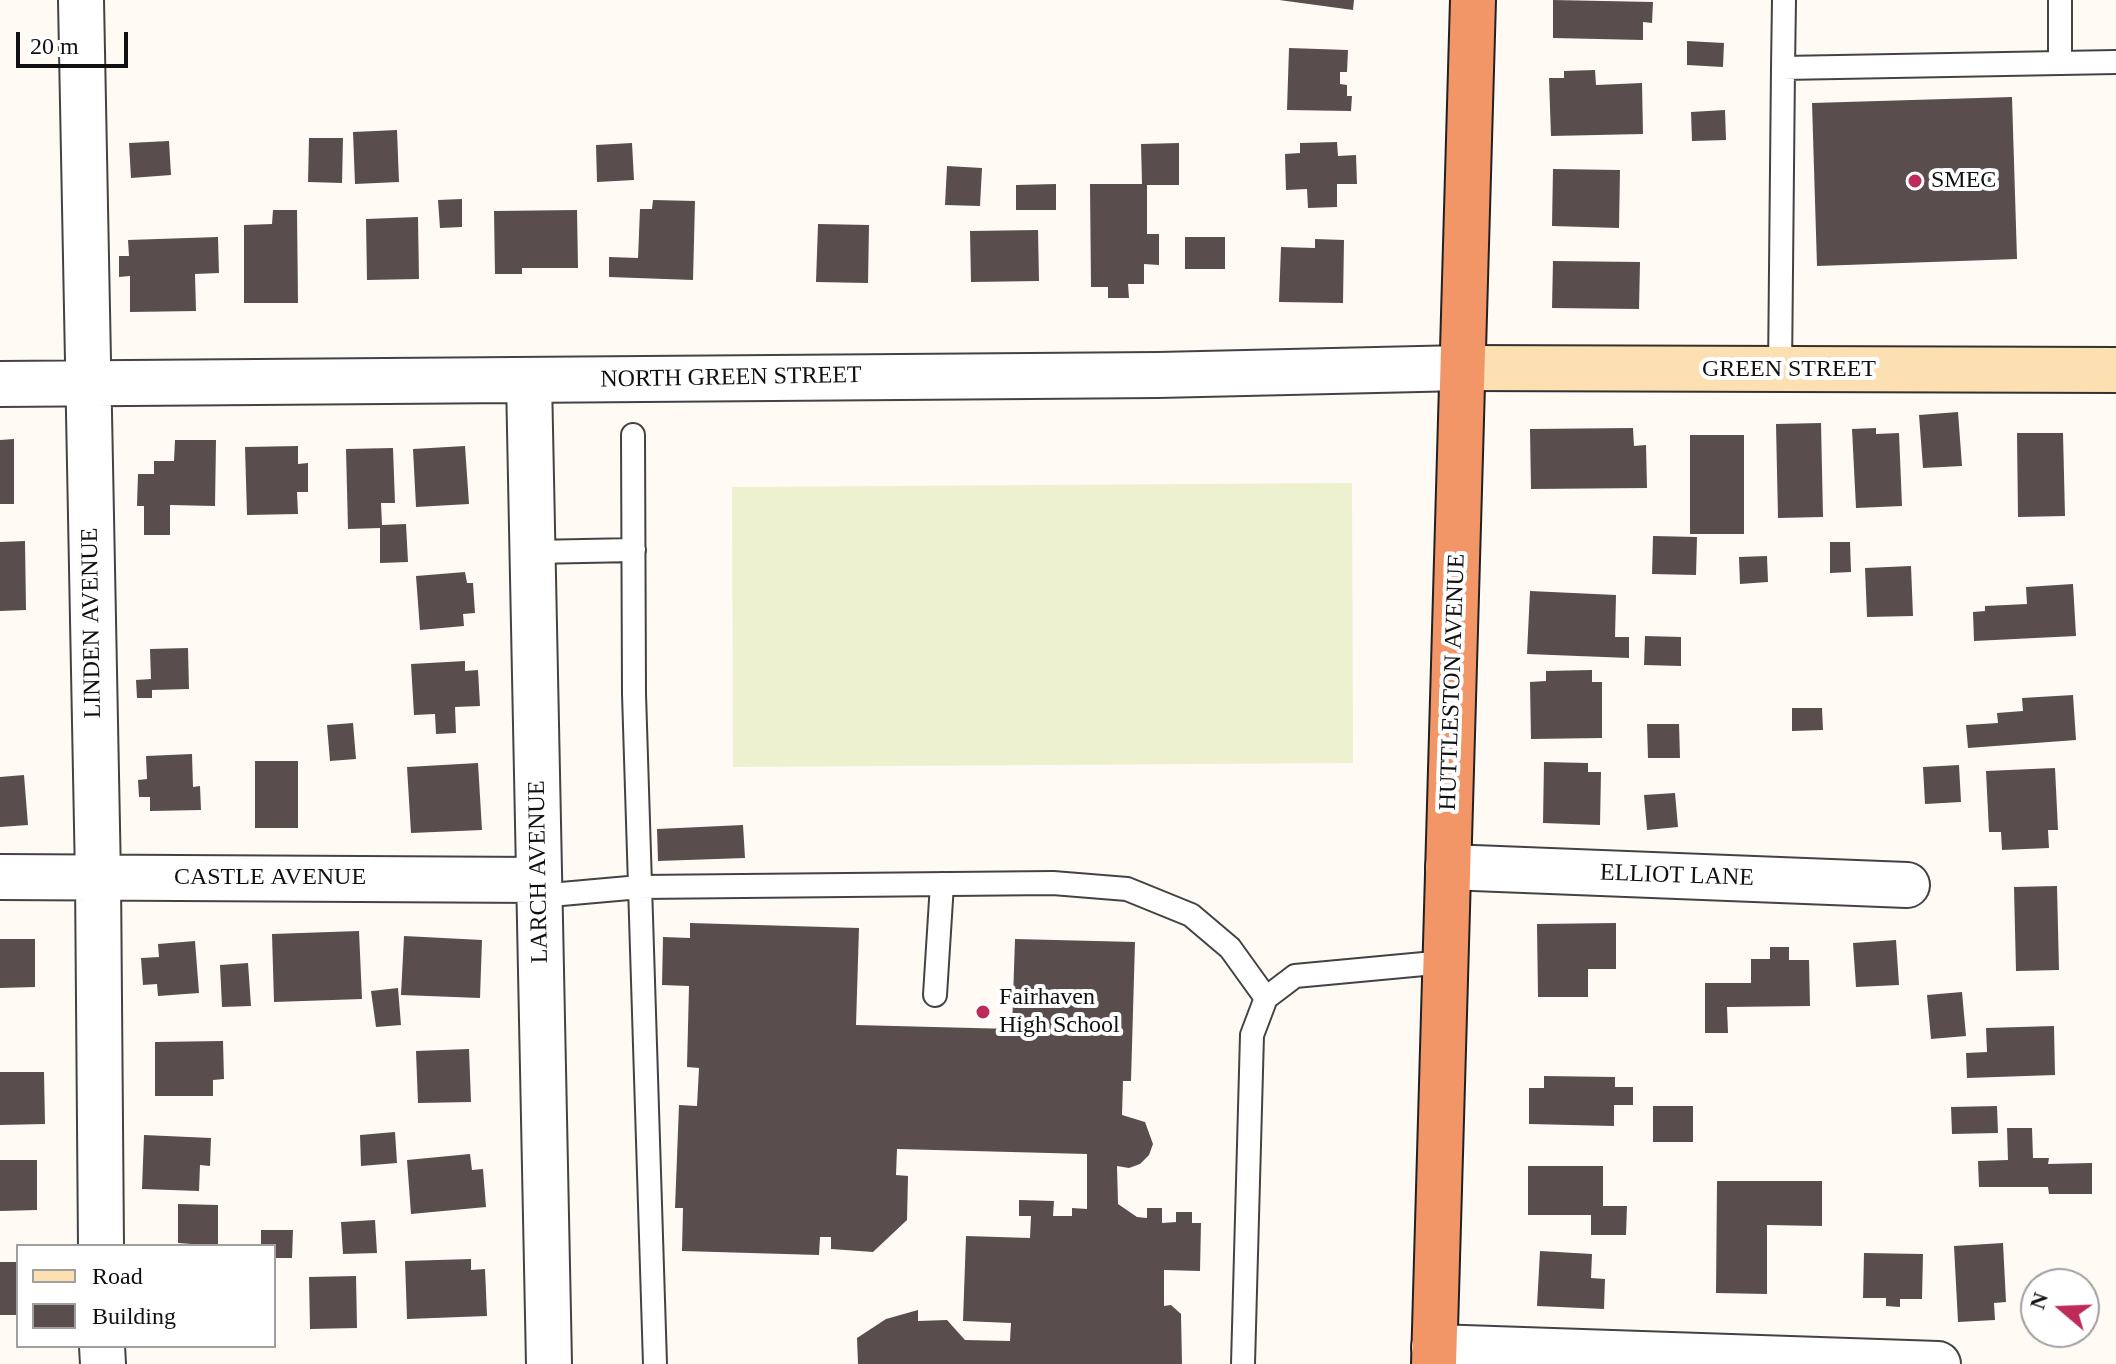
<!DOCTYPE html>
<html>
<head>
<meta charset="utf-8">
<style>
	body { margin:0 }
	#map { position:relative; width:2116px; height:1364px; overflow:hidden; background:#fffaf4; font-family:Georgia,serif }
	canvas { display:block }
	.legend { position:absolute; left:16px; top:1244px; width:260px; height:104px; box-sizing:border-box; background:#fff; border:2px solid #9f9f9f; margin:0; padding:10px 14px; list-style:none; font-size:24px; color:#101010 }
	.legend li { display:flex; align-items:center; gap:16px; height:40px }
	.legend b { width:40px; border:2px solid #9f9f9f }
	.north { position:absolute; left:2020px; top:1268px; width:80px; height:80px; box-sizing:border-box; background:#fff; border:2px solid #9f9f9f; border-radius:50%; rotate:289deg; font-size:22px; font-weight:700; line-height:32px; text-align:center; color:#101010 }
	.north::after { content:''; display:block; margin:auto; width:28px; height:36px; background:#be2b59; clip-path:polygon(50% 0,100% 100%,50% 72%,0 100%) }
	.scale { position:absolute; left:16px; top:32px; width:112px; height:36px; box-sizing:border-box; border:4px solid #101010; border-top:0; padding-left:10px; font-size:24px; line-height:28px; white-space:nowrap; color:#101010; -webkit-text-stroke:6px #fff; paint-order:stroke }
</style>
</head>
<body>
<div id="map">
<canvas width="2116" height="1364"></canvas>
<ul class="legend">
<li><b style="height:10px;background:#fde0b1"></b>Road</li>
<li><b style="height:22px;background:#594e4d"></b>Building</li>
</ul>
<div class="north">N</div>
<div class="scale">20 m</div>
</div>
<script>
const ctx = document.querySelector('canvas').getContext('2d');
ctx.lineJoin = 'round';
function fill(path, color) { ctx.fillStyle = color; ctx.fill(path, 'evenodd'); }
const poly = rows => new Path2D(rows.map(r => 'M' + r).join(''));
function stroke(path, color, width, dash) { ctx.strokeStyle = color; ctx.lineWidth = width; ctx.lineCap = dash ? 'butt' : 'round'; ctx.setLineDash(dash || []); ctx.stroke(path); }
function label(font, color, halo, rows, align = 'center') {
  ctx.font = font + ' Georgia,serif'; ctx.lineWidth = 8; ctx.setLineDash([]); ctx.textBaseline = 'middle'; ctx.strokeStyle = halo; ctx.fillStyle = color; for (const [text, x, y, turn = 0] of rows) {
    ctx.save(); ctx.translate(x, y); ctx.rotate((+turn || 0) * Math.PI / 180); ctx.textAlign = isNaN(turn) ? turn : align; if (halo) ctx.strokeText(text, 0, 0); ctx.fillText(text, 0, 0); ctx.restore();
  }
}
fill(poly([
	[1352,483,1353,763,733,767,732,487]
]), '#eef1cf');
fill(poly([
	[1279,0,1354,0,1353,10],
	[1553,0,1653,2,1652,23,1643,22,1643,40,1553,38],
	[1687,41,1724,43,1723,67,1687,65],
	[1289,48,1348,50,1347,72,1340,72,1340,84,1347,85,1347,96,1352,96,1351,111,1287,110],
	[1595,70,1596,85,1642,83,1643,134,1551,136,1549,78,1564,78,1564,71],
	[2012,97,2017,259,1817,266,1812,103],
	[1725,110,1726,140,1692,141,1691,112],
	[397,130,399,182,355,184,353,132],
	[309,138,343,138,342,183,308,182],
	[169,141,171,175,131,178,129,143],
	[1337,142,1338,156,1356,155,1357,184,1337,184,1337,207,1308,208,1307,189,1286,190,1285,154,1300,153,1300,143],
	[632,143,634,180,597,182,596,145],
	[1179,143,1179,185,1147,185,1147,234,1159,234,1159,265,1144,264,1144,284,1128,284,1129,298,1108,298,1108,287,1091,287,1090,184,1142,184,1141,144],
	[947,166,982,168,980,206,945,205],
	[1553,169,1620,170,1619,228,1552,226],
	[1056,184,1056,210,1016,210,1016,185],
	[462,199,462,227,440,228,438,200],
	[653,200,695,201,693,280,609,277,609,257,638,258,640,209,652,209],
	[273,210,297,210,298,303,244,303,244,225,272,224],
	[577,210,578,268,522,268,522,274,495,274,494,211],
	[418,217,419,279,367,280,366,219],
	[818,224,869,225,868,283,816,282],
	[1038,230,1039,281,971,282,970,231],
	[218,237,219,273,195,274,196,311,130,312,130,276,119,277,119,256,129,256,128,240],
	[1185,237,1225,237,1225,269,1185,269],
	[1315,239,1344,240,1343,303,1279,302,1281,247,1315,248],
	[1553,261,1640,262,1639,309,1552,308],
	[1958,412,1962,466,1923,468,1919,415],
	[1821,423,1823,517,1778,518,1776,424],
	[1633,428,1634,446,1646,445,1647,488,1531,489,1530,429],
	[1876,428,1876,434,1899,433,1902,506,1856,508,1852,429],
	[2017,433,2063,433,2065,516,2018,517],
	[1690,435,1744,435,1744,534,1690,534],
	[14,439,14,504,0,504,0,440],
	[175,440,216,440,215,506,170,505,170,535,144,535,144,506,137,506,138,474,154,474,154,461,174,461],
	[298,446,298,464,308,463,308,492,297,492,298,514,247,515,245,447],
	[465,446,469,504,416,507,413,449],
	[393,448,395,503,381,503,382,525,406,524,408,562,380,563,380,528,348,529,346,449],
	[1653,536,1697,537,1696,575,1652,574],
	[25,541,26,610,0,611,0,542],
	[1830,542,1850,542,1851,572,1830,573],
	[1767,556,1768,582,1740,584,1739,557],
	[1911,566,1913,616,1867,617,1865,568],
	[465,572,467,583,473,583,475,613,463,614,464,626,420,630,416,576],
	[2073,584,2076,636,1974,641,1973,612,1985,611,1985,606,2027,604,2026,587],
	[1530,591,1616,595,1615,637,1629,637,1629,658,1527,654],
	[1645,636,1681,637,1681,666,1644,665],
	[188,648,189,689,152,690,152,698,137,698,136,680,151,679,150,649],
	[465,661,465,671,478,670,480,706,455,707,456,733,436,734,435,714,414,715,411,664],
	[1592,670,1592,682,1602,682,1602,738,1531,739,1530,682,1546,681,1546,671],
	[2073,695,2076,740,1968,748,1966,725,1998,723,1997,713,2023,711,2022,698],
	[1792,708,1822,708,1823,730,1792,731],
	[353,723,356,759,330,761,327,725],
	[1647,724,1679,724,1680,758,1648,758],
	[192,754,193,787,200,786,201,810,150,811,150,797,139,797,138,780,147,779,146,756],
	[255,761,298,761,298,828,255,828],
	[1544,762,1588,763,1588,772,1601,772,1600,825,1543,823],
	[478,763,482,830,411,833,407,767],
	[1959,765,1961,802,1925,804,1923,767],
	[2055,768,2058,830,2048,830,2049,848,2002,850,2001,832,1989,832,1986,771],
	[24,775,28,825,0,827,0,777],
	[1675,793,1678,827,1647,830,1644,795],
	[743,825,745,858,658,861,657,829],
	[2057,886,2059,970,2016,971,2014,887],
	[690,923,859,928,856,1025,1012,1029,1015,939,1135,942,1131,1081,1123,1081,1122,1115,1145,1122,1153,1144,1149,1155,1140,1164,1129,1168,1117,1166,1118,1204,1137,1217,1147,1218,1147,1208,1162,1208,1162,1223,1176,1222,1176,1212,1192,1212,1192,1223,1201,1223,1200,1271,1164,1270,1164,1306,1171,1305,1181,1314,1182,1364,858,1364,857,1338,886,1319,918,1310,918,1321,947,1320,965,1340,1010,1341,1011,1323,963,1321,966,1236,1030,1238,1031,1216,1019,1216,1019,1200,1054,1201,1053,1216,1072,1216,1072,1208,1087,1209,1087,1154,897,1149,896,1175,908,1176,907,1220,873,1252,831,1249,831,1237,820,1237,819,1255,682,1251,683,1208,675,1208,679,1105,697,1106,699,1068,687,1067,689,986,662,985,663,937,690,938],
	[1616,923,1616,969,1588,969,1588,997,1538,997,1537,924],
	[359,931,362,999,274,1002,272,934],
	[404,936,482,940,480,998,401,995],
	[0,939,35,939,35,987,0,988],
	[1896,940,1899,985,1856,987,1853,943],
	[195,941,199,993,158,996,157,984,143,985,141,958,159,957,158,944],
	[1770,947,1789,947,1789,960,1809,960,1810,1006,1727,1007,1728,1033,1705,1033,1705,983,1751,983,1751,959,1770,959],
	[248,963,251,1006,222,1007,220,965],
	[398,988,401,1025,376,1027,371,991],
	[1962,992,1966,1036,1931,1039,1927,995],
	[2054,1026,2055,1075,1967,1078,1966,1053,1987,1052,1986,1028],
	[223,1041,224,1079,213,1080,213,1096,155,1096,155,1042],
	[469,1049,471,1102,418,1103,416,1051],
	[0,1072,44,1072,45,1124,0,1125],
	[1544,1076,1615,1077,1615,1087,1633,1087,1633,1105,1614,1105,1614,1126,1529,1124,1529,1088,1544,1088],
	[1653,1106,1693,1106,1693,1142,1653,1142],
	[1997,1106,1998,1133,1952,1134,1951,1107],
	[2007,1128,2032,1128,2033,1158,2049,1158,2048,1164,2092,1163,2092,1194,2049,1194,2048,1187,1979,1187,1978,1161,2008,1160],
	[395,1132,397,1163,361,1166,360,1135],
	[144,1135,211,1138,210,1166,200,1165,199,1191,142,1189],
	[470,1154,472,1170,483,1169,486,1207,411,1214,407,1160],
	[0,1160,37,1160,37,1210,0,1211],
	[1528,1166,1603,1166,1603,1206,1627,1206,1626,1235,1591,1235,1591,1215,1528,1215],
	[1717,1181,1822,1181,1822,1226,1767,1225,1767,1294,1716,1293],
	[178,1204,218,1205,218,1246,178,1243],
	[375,1220,377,1253,343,1254,341,1222],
	[261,1230,293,1230,292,1258,274,1258,274,1246,261,1246],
	[2003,1243,2006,1302,1994,1303,1995,1320,1958,1322,1954,1246],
	[1540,1251,1592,1254,1591,1278,1605,1279,1604,1309,1537,1306],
	[1864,1253,1923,1254,1922,1299,1900,1299,1900,1307,1886,1306,1886,1298,1863,1298],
	[471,1259,471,1270,485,1269,487,1316,407,1319,405,1261],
	[0,1262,18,1262,18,1315,0,1315],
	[356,1276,357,1328,310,1329,309,1277]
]), '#594e4d');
const service = poly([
	[2060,63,2060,0],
	[1783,68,1784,0],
	[1780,371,1783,68,2116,62],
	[633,435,634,694,655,1364],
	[533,552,634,550],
	[539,896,640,887,1053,883,1127,889,1191,915,1230,948,1266,998],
	[935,995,942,884],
	[1243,1364,1252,1035,1266,998,1295,976,1445,962]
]);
const minor = poly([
	[81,0,98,877,101,1246],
	[529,380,549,1364],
	[0,384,1158,375,1463,368],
	[1448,867,1907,885],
	[0,877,539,880],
	[102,1346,103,1364],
	[1434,1347,1938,1364]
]);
const secondary = poly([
	[1463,368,2116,370]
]);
const trunk = poly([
	[1434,1364,1473,0]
]);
stroke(service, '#434343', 26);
stroke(minor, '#434343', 48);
stroke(secondary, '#323232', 48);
stroke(trunk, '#212121', 48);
stroke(service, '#fff', 22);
stroke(minor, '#fff', 44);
stroke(secondary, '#fde0b1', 44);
stroke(trunk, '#f29668', 44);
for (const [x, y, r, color] of [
	[1915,181,8,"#be2b59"],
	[983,1012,8,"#be2b59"]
]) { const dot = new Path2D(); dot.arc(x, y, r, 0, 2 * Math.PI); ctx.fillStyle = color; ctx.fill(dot); stroke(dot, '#fff', 3); }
label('24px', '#101010', '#fff', [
	["SMEC",1931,181],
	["Fairhaven",999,998],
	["High School",999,1026]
], 'left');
label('24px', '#101010', '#fff', [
	["GREEN STREET",1789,370],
	["NORTH GREEN STREET",731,378,-1],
	["LINDEN AVENUE",92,623,-91],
	["HUTTLESTON AVENUE",1453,682,-88],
	["LARCH AVENUE",539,872,-91],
	["ELLIOT LANE",1677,876,2],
	["CASTLE AVENUE",270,878]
]);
</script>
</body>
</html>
